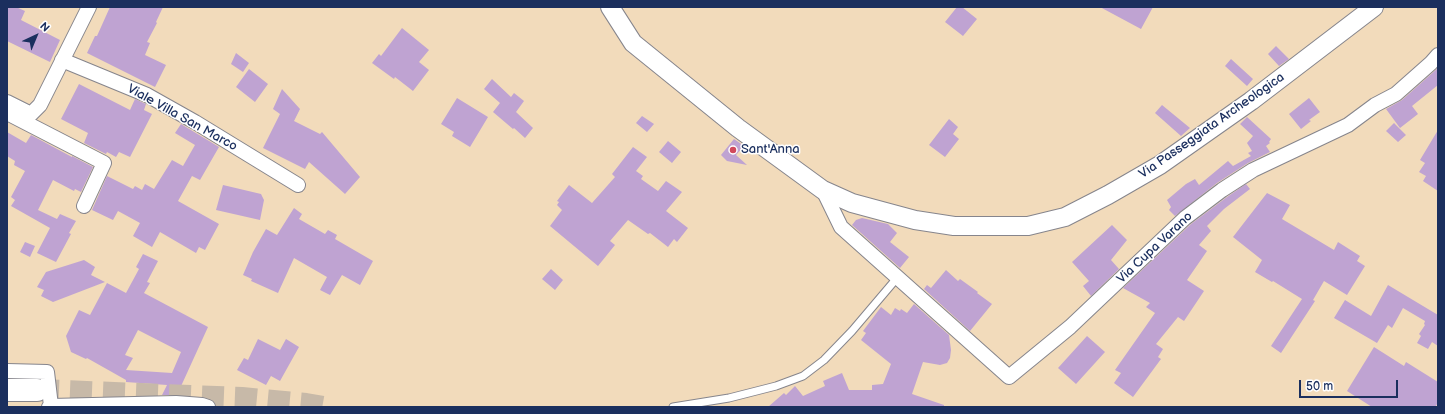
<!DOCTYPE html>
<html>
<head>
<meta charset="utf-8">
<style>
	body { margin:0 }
	#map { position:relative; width:1445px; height:414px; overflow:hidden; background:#f2dbbb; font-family:"Balsamiq Sans",sans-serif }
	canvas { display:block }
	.frame { position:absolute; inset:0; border:8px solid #1b2f5e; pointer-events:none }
	.north { position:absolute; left:16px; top:16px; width:40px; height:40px; -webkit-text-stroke:3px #fff; paint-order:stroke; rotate:44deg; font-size:11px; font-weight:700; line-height:16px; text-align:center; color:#1b2f5e }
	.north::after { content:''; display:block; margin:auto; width:14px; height:18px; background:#1b2f5e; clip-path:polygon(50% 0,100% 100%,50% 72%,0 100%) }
	.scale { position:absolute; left:1299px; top:380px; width:99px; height:18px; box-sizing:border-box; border:2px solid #1b2f5e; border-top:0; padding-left:5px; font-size:12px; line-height:14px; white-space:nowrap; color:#1b2f5e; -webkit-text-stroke:3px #fff; paint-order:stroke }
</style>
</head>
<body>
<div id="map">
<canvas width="1445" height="414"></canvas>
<div class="frame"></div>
<div class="north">N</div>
<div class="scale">50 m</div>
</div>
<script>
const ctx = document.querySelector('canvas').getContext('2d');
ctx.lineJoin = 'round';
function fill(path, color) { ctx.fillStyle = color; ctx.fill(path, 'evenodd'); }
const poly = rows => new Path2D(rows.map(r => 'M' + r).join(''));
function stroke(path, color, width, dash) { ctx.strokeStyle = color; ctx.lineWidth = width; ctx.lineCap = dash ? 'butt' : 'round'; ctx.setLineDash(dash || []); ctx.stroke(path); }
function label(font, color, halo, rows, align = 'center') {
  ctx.font = font + ' "Balsamiq Sans",sans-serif'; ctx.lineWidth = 3; ctx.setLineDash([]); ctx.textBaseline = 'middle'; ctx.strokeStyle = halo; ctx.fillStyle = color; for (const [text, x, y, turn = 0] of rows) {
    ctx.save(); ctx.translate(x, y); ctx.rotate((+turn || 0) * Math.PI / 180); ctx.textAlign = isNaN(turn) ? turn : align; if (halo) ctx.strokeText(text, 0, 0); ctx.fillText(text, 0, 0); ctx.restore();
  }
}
fill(poly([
	[7,7,16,7,25,11,21,20,60,40,50,62,7,41],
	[110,7,163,7,156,22,157,23,147,42,150,43,145,55,166,65,155,87,87,53,95,36,97,36],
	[957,7,962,7,977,19,963,36,945,22],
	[1100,7,1153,7,1141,29],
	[402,28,429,50,419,62,429,70,413,91,395,77,394,79,372,63,379,54,381,56],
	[1276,46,1289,59,1279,66,1268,54],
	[236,53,249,63,243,72,231,64],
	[1231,59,1253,79,1247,86,1225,66],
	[1438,68,1438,85,1412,106,1418,114,1400,128,1386,109,1402,100],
	[249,69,268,84,255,102,236,87],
	[492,79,511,97,514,93,524,101,516,112,533,128,525,138,514,128,513,129,493,112,500,103,484,89],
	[79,84,130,110,135,99,146,104,144,110,152,114,130,157,119,152,116,157,107,152,106,154,84,143,88,133,61,119],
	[282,89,300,109,294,121,320,134,322,132,360,177,345,194,309,162,305,169,263,148,280,114,273,109],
	[457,98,488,117,470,147,452,136,454,132,441,124],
	[1309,98,1320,112,1309,120,1311,121,1301,129,1289,114],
	[1162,105,1190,128,1181,136,1155,113],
	[642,116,654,124,647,132,636,123],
	[1247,117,1271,139,1269,142,1270,143,1266,146,1270,152,1248,163,1217,183,1175,216,1169,210,1171,207,1167,200,1186,184,1195,179,1199,185,1228,161,1233,166,1251,156,1248,153,1252,151,1247,143,1253,136,1240,124],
	[949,119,958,127,953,134,959,139,945,157,929,145],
	[1394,123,1406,135,1398,142,1386,131],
	[181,124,219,147,200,180,192,176,178,201,219,224,205,250,199,247,196,253,160,232,152,247,133,236,140,223,118,211,113,220,92,210,107,176,133,189,135,186,142,190,145,184,154,189,172,160,183,166,195,145,175,133],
	[1438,130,1438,191,1423,181,1426,176,1419,172,1425,163,1420,160],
	[7,132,26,143,31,135,72,157,72,156,93,167,81,192,75,189,74,191,53,180,38,210,57,219,60,214,76,221,69,233,71,234,56,262,37,253,50,228,11,206,15,200,11,197,25,171,14,165,15,161,7,156],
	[734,139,744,146,736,155,747,165,727,161,721,155],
	[668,141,681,152,672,163,659,152],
	[633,147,647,157,636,171,643,176,641,179,658,191,666,181,682,192,666,211,688,228,677,242,674,239,668,247,650,233,648,234,628,220,610,241,615,245,598,266,550,226,562,210,557,205,559,202,557,201,569,185,592,203,615,177,612,174],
	[1246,184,1250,189,1224,209,1207,226,1211,231,1199,245,1207,251,1187,280,1204,291,1184,321,1178,317,1156,344,1163,349,1158,357,1161,359,1133,397,1114,383,1121,373,1115,370,1155,313,1146,307,1150,303,1123,288,1191,224,1227,197],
	[223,185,261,194,264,200,260,220,216,210],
	[1267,193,1290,205,1282,219,1334,250,1338,242,1360,256,1357,261,1365,266,1347,295,1324,281,1313,300,1315,301,1281,353,1271,346,1302,299,1273,281,1272,282,1255,272,1262,260,1233,237],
	[294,208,302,214,299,219,325,234,328,230,337,235,335,239,373,261,360,285,342,275,330,295,320,290,327,277,294,258,278,293,251,281,252,279,243,275,253,252,266,229,277,235],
	[862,218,888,224,897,233,890,242,909,257,900,268,852,225,856,220],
	[1112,225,1127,240,1111,260,1119,269,1091,296,1083,286,1089,281,1072,262],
	[25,242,35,246,30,257,20,252],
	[143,254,158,261,147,282,150,283,144,293,208,327,177,395,162,395,167,385,126,382,126,380,87,358,86,359,71,352,66,336,79,310,90,315,107,283,126,293,139,269,136,267],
	[138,330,181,352,172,373,126,370,133,358,125,355],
	[84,260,95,267,91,275,105,282,53,302,41,296,44,290,37,287,46,272],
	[551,269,563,280,555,290,542,279],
	[946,270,958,281,960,279,978,292,977,293,992,304,970,331,924,289,927,285,931,288],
	[1388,285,1438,315,1438,346,1432,342,1428,349,1417,343,1421,336,1419,334,1425,325,1424,324,1425,321,1403,308,1392,328,1388,325,1377,343,1334,318,1345,300,1371,316],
	[914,304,949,335,951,350,950,358,947,363,940,365,923,362,912,394,944,405,944,407,768,407,784,393,786,395,795,386,803,396,825,386,823,381,842,373,849,390,872,390,872,385,883,384,891,364,861,340,866,333,863,331,881,307,891,315,895,308,900,311,901,309,907,313],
	[1087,336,1105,352,1076,384,1058,368],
	[258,339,280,350,286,339,299,347,280,381,271,376,266,385,237,370,244,358,248,360],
	[1374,347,1404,366,1406,362,1438,382,1438,403,1435,407,1372,407,1347,391]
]), '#bfa3d2');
stroke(poly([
	[37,390,242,398,306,404,323,407]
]), '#c7b9a8', 22, [22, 11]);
const service = poly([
	[673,407,729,398,776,386,803,376,824,360,852,331,897,278]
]);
const minor = poly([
	[62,60,147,95,195,122,298,185],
	[7,102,31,114,40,105,89,7],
	[7,113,104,163,84,206],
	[823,190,841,227,1009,377,1070,327,1185,218,1222,190,1253,170,1348,125,1375,105,1396,94,1431,63,1438,55],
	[7,371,47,372,51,406],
	[49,407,51,406,176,403,202,405,208,407]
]);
const tertiary = poly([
	[610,7,633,43,738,128,823,190,852,203,915,220,954,226,1028,226,1065,217,1108,195,1160,165,1251,101,1374,7]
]);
const trunk = poly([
	[7,390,37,390]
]);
stroke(service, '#86858c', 9);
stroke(minor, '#86858c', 16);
stroke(tertiary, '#86858c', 20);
stroke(trunk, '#86858c', 24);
stroke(service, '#fff', 7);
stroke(minor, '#fff', 14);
stroke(tertiary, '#fff', 18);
stroke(trunk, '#fff', 22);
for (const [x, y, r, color] of [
	[733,150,4,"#d1495b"]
]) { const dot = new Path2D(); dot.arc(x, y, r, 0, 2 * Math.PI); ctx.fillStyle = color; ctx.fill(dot); stroke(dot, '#fff', 1.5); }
label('13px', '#1b2f5e', '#fff', [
	["Viale Villa San Marco",182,118,29],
	["Via Passeggiata Archeologica",1212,126,-35],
	["Via Cupa Varano",1155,248,-43]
]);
label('13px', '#1b2f5e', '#fff', [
	["Sant'Anna",741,150]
], 'left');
</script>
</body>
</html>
